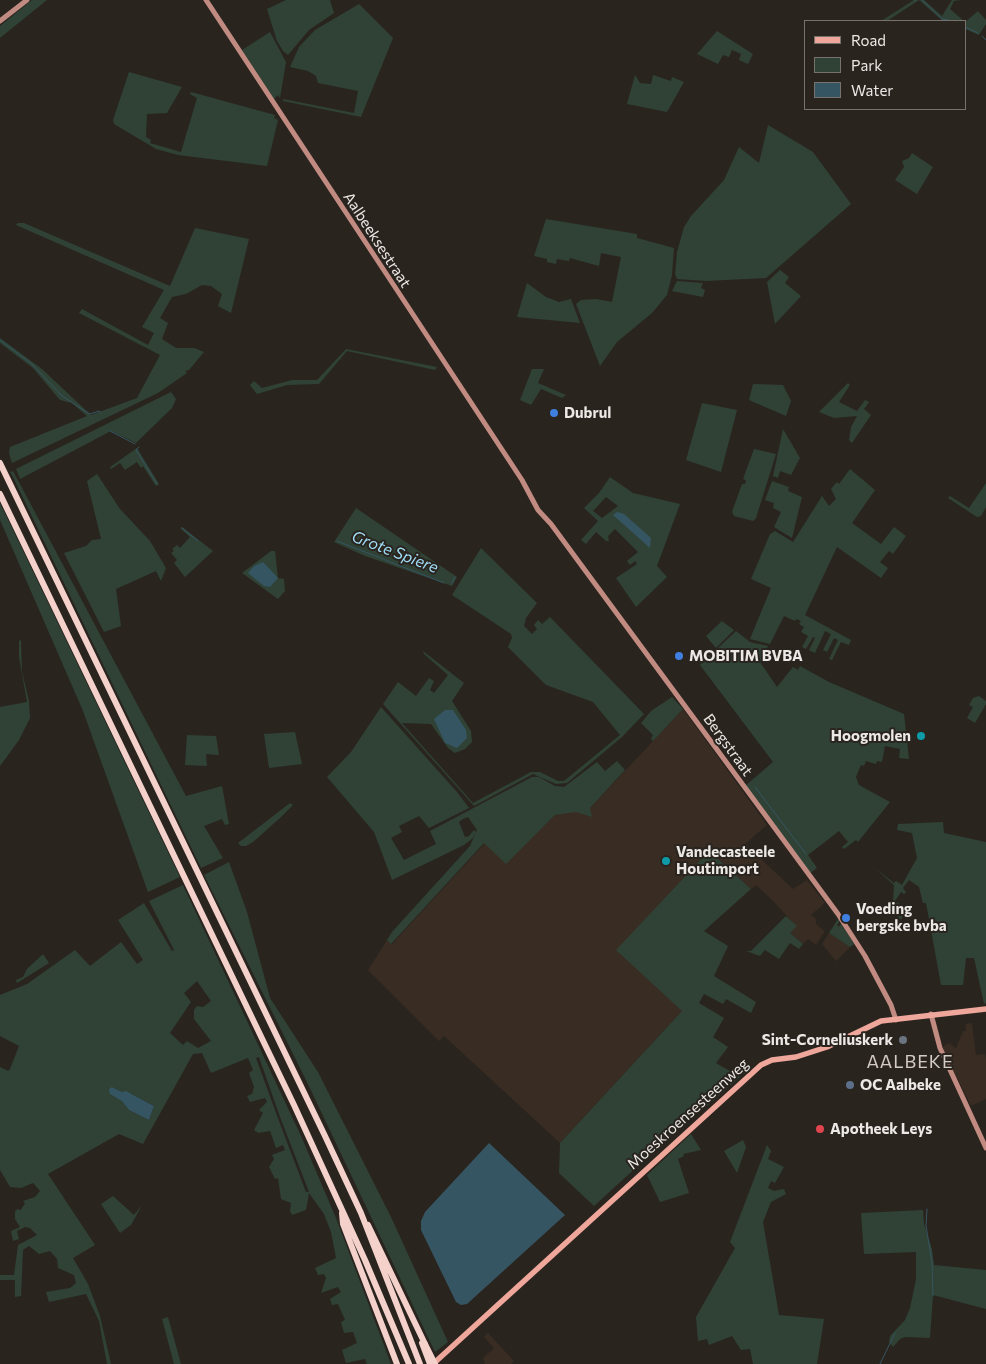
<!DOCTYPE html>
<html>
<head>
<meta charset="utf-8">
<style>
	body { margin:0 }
	#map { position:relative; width:986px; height:1364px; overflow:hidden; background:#2a241f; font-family:Commissioner,sans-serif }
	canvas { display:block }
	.legend { position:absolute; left:804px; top:20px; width:162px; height:90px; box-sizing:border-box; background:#2a241f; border:1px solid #78726e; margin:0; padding:6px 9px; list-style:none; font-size:15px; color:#ece8e5 }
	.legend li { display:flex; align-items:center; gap:10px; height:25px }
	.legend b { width:25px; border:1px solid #78726e }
</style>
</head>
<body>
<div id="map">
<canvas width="986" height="1364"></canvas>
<ul class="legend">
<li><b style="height:6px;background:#efa79b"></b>Road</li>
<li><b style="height:14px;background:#2f4235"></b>Park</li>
<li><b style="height:14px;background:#365562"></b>Water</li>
</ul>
</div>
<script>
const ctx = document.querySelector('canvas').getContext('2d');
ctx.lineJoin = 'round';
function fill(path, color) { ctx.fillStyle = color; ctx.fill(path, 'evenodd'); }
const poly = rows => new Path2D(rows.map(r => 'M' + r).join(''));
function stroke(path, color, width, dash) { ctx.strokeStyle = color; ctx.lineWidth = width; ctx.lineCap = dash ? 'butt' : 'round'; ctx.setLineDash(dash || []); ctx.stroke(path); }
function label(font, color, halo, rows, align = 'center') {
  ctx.font = font + ' Commissioner,sans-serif'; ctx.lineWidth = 4; ctx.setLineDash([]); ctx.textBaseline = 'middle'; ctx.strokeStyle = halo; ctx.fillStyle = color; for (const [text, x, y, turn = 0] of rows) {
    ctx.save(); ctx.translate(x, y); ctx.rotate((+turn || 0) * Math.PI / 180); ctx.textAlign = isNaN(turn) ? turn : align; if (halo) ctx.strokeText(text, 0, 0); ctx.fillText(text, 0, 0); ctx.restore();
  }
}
fill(poly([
	[683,709,767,825,745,844,793,889,807,880,825,903,811,915,816,919,816,924,825,931,816,945,808,939,803,944,790,933,796,926,772,900,756,885,751,889,709,851,682,1011,560,1143,444,1036,439,1041,368,970,387,940,392,944,485,843,543,827,555,815,590,808],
	[829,933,850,947,836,961,822,944],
	[972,1023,976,1055,985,1054,986,1059,986,1099,971,1106,942,1047,949,1043,956,1048,963,1031,966,1031,966,1024],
	[488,1333,514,1361,511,1364,485,1364,483,1358,494,1348,484,1337]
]), '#382c23');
fill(poly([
	[32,0,47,0,0,38,0,26],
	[286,0,330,0,334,13,309,30,288,55,283,51,277,41,267,9],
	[914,0,924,0,942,16,952,0,961,0,954,1,950,9,965,22,978,11,986,20,986,24,979,35,965,29,965,21,943,21,919,0,887,21,881,21],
	[359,4,393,38,361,117,283,101,283,99,354,113,358,91,318,83,316,76,308,71,290,67,299,47,315,30],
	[717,31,753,54,748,64,739,60,741,54,732,50,729,57,723,55,718,64,697,54],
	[270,32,286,62,280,98,278,95,274,99,242,50],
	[129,72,182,87,167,113,147,114,146,137,151,140,150,143,181,152,197,98,190,94,191,92,275,115,274,118,278,120,267,166,178,155,156,149,114,124,113,120],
	[635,75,640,83,651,84,653,75,671,81,672,77,684,82,667,112,627,104],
	[768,125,813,152,851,204,766,278,706,281,677,279,675,274,677,252,684,227,691,216,724,180,739,147,759,163],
	[912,153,933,167,917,194,895,180,904,167,902,161,909,158],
	[546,219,637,234,637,238,674,248,672,275,667,295,652,313,617,342,600,366,576,304,581,300,596,299,612,302,621,257,601,253,599,266,570,258,569,261,557,259,556,264,547,262,547,259,534,256],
	[18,223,24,223,170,286,195,228,249,239,231,313,218,306,222,294,211,286,202,285,186,294,172,297,160,318,168,323,162,339,176,348,194,348,204,352,189,370,185,371,187,373,158,393,12,463,9,453,10,447,87,416,72,403,60,400,33,368,0,343,0,338,42,369,91,415,137,398,160,355,79,313,82,309,148,345,154,333,142,327,164,290,16,225],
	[780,270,789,277,785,283,801,296,775,324,767,282],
	[677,281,703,283,701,288,705,290,703,297,672,291],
	[527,283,546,297,559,302,571,299,580,323,517,317],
	[346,349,437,367,435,370,347,351,319,384,287,385,257,394,250,385,254,381,262,388,292,380,317,380],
	[532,369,544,369,538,383,566,395,562,398,541,389,531,405,520,400],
	[848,383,850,385,839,402,857,411,865,400,869,402,864,409,871,415,852,443,849,440,851,427,857,416,834,418,819,412],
	[753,384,783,385,791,401,786,416,749,400],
	[171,392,176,399,172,408,136,443,111,431,20,479,16,469],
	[702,403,737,410,721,472,686,460],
	[783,429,800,458,791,475,780,471,778,478,773,476],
	[137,448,159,484,156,486,143,466,141,468,137,462,125,470,120,463,111,469,110,467],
	[754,449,776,454,756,518,753,521,734,516,732,512,742,484,745,484,746,480,743,479],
	[850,469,875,490,852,523,881,544,894,527,906,536,893,554,889,551,880,562,888,568,881,578,837,547,805,615,851,640,849,645,841,642,832,660,829,659,838,640,834,638,827,652,823,650,831,634,825,631,815,653,809,650,815,638,813,637,806,649,802,647,808,636,801,632,804,627,799,624,801,621,796,619,795,621,784,616,770,644,750,639,771,588,751,579,770,534,775,531,793,542,822,496,829,506,836,499,831,489,837,482,839,484],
	[13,471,186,796,222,786,229,824,225,825,222,819,204,826,223,858,201,868,13,477,10,472],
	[97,474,120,509,150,541,166,568,161,581,156,571,116,589,121,626,104,632,64,553,86,546,92,540,101,539,87,481],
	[610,477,633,493,680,504,657,566,667,577,636,607,616,578,637,564,635,561,630,565,627,561,638,552,615,529,608,536,609,541,606,541,596,532,586,544,581,540,598,521,584,508,599,493],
	[606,497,618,506,602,518,593,511],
	[772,481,789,487,788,491,802,497,792,538,774,527,781,512,773,508,774,503,765,500],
	[986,483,986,507,981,516,977,517,948,498,950,496,969,508],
	[0,503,180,877,148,892,83,711,0,520],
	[356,508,457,577,452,586,365,556,334,542],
	[182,527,213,551,185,577,174,563,177,560,171,553,174,551,172,549,177,545,180,548,190,537,180,528],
	[481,548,537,603,526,618,524,626,532,634,537,629,534,625,538,620,542,624,550,617,644,714,622,737,567,783,556,784,533,774,474,806,383,704,398,682,416,696,429,678,434,681,430,690,434,693,448,675,424,654,423,651,464,683,452,701,471,731,472,742,465,749,455,753,448,748,431,724,402,723,473,803,531,772,540,772,558,781,564,781,620,735,593,702,546,685,508,647,512,638,511,634,452,595],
	[271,551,275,551,278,578,284,579,285,591,278,599,242,573],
	[722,621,734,630,716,648,706,636],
	[736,631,750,642,768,646,760,662,777,687,793,667,798,670,800,666,829,682,904,714,909,759,899,758,900,749,885,746,882,762,877,761,876,764,866,761,864,766,861,765,856,777,859,785,890,802,858,842,856,840,844,849,842,847,848,842,839,831,808,855,817,868,810,873,745,786,773,762,700,665],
	[21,640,22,672,29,701,30,718,19,740,0,766,0,707,27,702,19,657,19,641],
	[979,696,986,701,986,704,975,723,967,718,973,707,969,705,973,698],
	[672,697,683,709,653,741,651,739,653,735,641,723,651,711],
	[381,707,457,792,469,808,429,828,419,816,399,826,402,832,391,838,404,860,436,844,430,831,532,777,539,777,555,786,564,787,597,762,605,771,617,761,625,770,590,808,592,817,576,812,555,815,506,864,484,843,391,944,387,940,392,932,470,846,477,830,468,817,463,819,459,822,465,837,469,836,474,830,476,832,473,838,464,845,392,880,374,832,327,777,351,752],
	[295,732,302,764,269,768,264,734],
	[187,735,216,736,219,755,206,754,207,766,185,765],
	[290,803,293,805,280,818,253,842,246,846,241,846,238,843],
	[943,822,944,833,986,842,986,1003,984,1004,974,958,966,958,963,985,941,985,926,903,923,903,919,887,909,880,903,888,906,892,904,894,901,892,895,901,902,906,902,919,900,919,890,904,893,901,894,885,876,869,894,883,896,881,902,885,917,858,912,833,897,830,898,824],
	[709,851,751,889,704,931,728,946,714,976,756,1002,751,1013,726,999,723,1004,704,994,699,1003,724,1018,713,1037,728,1047,716,1063,740,1077,707,1106,698,1111,594,1206,559,1173,560,1143,682,1011,616,950],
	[229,862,247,912,270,998,318,1072,391,1217,448,1342,435,1352,306,1080,204,875],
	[183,885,301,1136,336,1218,391,1364,367,1364,365,1359,346,1363,342,1350,357,1343,353,1332,344,1333,341,1322,345,1320,338,1304,332,1305,330,1299,341,1292,338,1287,321,1293,326,1278,324,1274,318,1275,315,1268,336,1258,331,1232,324,1214,309,1193,306,1210,292,1215,290,1211,291,1203,281,1199,278,1178,275,1179,269,1167,274,1159,272,1155,285,1150,283,1145,276,1148,270,1131,258,1133,254,1130,263,1113,259,1110,267,1102,265,1098,250,1102,247,1096,252,1094,254,1087,249,1073,253,1070,248,1058,211,1073,202,1053,193,1054,143,1144,119,1134,48,1174,95,1245,73,1258,88,1284,100,1316,111,1364,107,1364,99,1321,86,1294,49,1302,46,1292,70,1288,76,1283,74,1275,58,1268,57,1259,50,1251,39,1254,29,1246,23,1250,21,1296,15,1297,15,1280,0,1280,0,1275,14,1275,18,1245,37,1235,30,1228,25,1227,17,1231,19,1239,13,1241,11,1231,20,1227,15,1219,15,1212,17,1209,21,1210,25,1203,23,1201,35,1197,40,1191,33,1183,21,1188,10,1187,0,1170,0,1067,8,1071,10,1069,19,1046,0,1036,0,995,27,984,75,950,90,966,121,942,137,964,143,960,118,920,144,903,172,951,174,950,149,901],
	[197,981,211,1001,203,1007,197,1006,194,1010,194,1019,211,1041,198,1048,187,1041,183,1045,170,1033,191,1002,184,993],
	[259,1057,280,1117,309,1192,306,1192,279,1121,256,1058],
	[112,1087,122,1092,130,1093,154,1106,149,1120,129,1110],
	[786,916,797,926,790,933,803,944,799,949,790,943,779,959,765,950,760,956,746,951,751,951],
	[838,919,840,921,837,925,839,927,841,923,854,944,850,947,829,933],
	[43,954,49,963,17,983,16,980,23,977,27,969],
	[691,1134,701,1150,683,1154,684,1156,678,1159,689,1193,660,1202,647,1175],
	[743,1140,746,1147,737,1173,724,1151],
	[767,1145,771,1151,768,1159,784,1167,775,1183,771,1181,768,1188,774,1191,784,1189,786,1194,771,1202,763,1222,779,1315,824,1319,817,1364,753,1364,750,1349,741,1350,732,1336,709,1345,707,1339,698,1341,696,1317,735,1248,730,1242],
	[113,1196,134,1215,142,1205,131,1225,120,1233,101,1204],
	[923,1210,924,1224,932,1249,934,1265,986,1270,986,1309,933,1295,930,1338,905,1337,900,1339,893,1347,889,1342,890,1336,905,1320,910,1308,916,1279,916,1252,864,1254,861,1213],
	[168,1317,181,1364,174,1364,162,1319]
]), '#2f4235');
fill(poly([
	[617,512,624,514,651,538,650,548,613,515],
	[263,562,278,578,270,587,264,586,248,573,254,566],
	[445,710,453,710,466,730,467,738,457,748,445,743,434,719],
	[112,1087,122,1092,126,1091,154,1106,149,1120,129,1110,122,1101,110,1094,109,1089],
	[489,1143,565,1215,467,1304,461,1305,456,1302,421,1230,421,1221,425,1212]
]), '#365562');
stroke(poly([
	[914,0,916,0],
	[922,0,942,19,953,21],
	[965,27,978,33],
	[982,36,986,40],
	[0,340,33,365,61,395,80,408,90,414,99,411,101,413],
	[110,431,135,444],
	[139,447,136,450,157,484],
	[182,528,198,541],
	[337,541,444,583],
	[452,583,455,577],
	[755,787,806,854],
	[927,1209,926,1226,932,1262,933,1296],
	[880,1364,895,1333]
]), '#365562', 1);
stroke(poly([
	[206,0,522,480,538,510,551,524,838,914,865,956,891,1005,896,1020],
	[0,21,27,0],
	[931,1014,940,1048,986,1148]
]), '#c28b81', 5);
stroke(poly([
	[433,1364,761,1065,772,1060,796,1057,827,1047,881,1021,986,1009]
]), '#efa79b', 5.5);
stroke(poly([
	[0,463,325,1136,361,1213,420,1364],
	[0,494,294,1105,365,1260,409,1364],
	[342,1213,343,1224,397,1364],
	[368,1225,425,1344],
	[422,1343,430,1364]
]), '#f4d1ca', 6);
stroke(poly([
	[425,1344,435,1364]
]), '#f4d1ca', 6);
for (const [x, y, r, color] of [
	[554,413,5,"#3f7fe0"],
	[679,656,5,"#3f7fe0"],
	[921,736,5,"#0f9aa8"],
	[666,861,5,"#0f9aa8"],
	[846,918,5,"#3f7fe0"],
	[903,1040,5,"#6b7280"],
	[850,1085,5,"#5c6f8a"],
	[820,1129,5,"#e0444e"]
]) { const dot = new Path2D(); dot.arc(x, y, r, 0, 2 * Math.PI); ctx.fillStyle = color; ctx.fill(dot); stroke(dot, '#2a241f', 2); }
label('15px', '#ece8e5', '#2a241f', [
	["Aalbeeksestraat",377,240,57],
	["Bergstraat",728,745,54],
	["Moeskroensesteenweg",688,1114,-42]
]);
label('bold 15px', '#ece8e5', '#2a241f', [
	["Dubrul",564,413],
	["MOBITIM BVBA",689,656],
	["Hoogmolen",911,736,"right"],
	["Vandecasteele",676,852],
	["Houtimport",676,869],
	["Voeding",856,909],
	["bergske bvba",856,926],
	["Sint-Corneliuskerk",893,1040,"right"],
	["OC Aalbeke",860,1085],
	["Apotheek Leys",830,1129]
], 'left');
label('italic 16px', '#9fddf7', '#2a241f', [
	["Grote Spiere",395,552,21]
]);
ctx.letterSpacing = '1px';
label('18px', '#d3cbc4', '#2a241f', [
	["AALBEKE",910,1062]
]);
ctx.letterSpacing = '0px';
</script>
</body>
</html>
